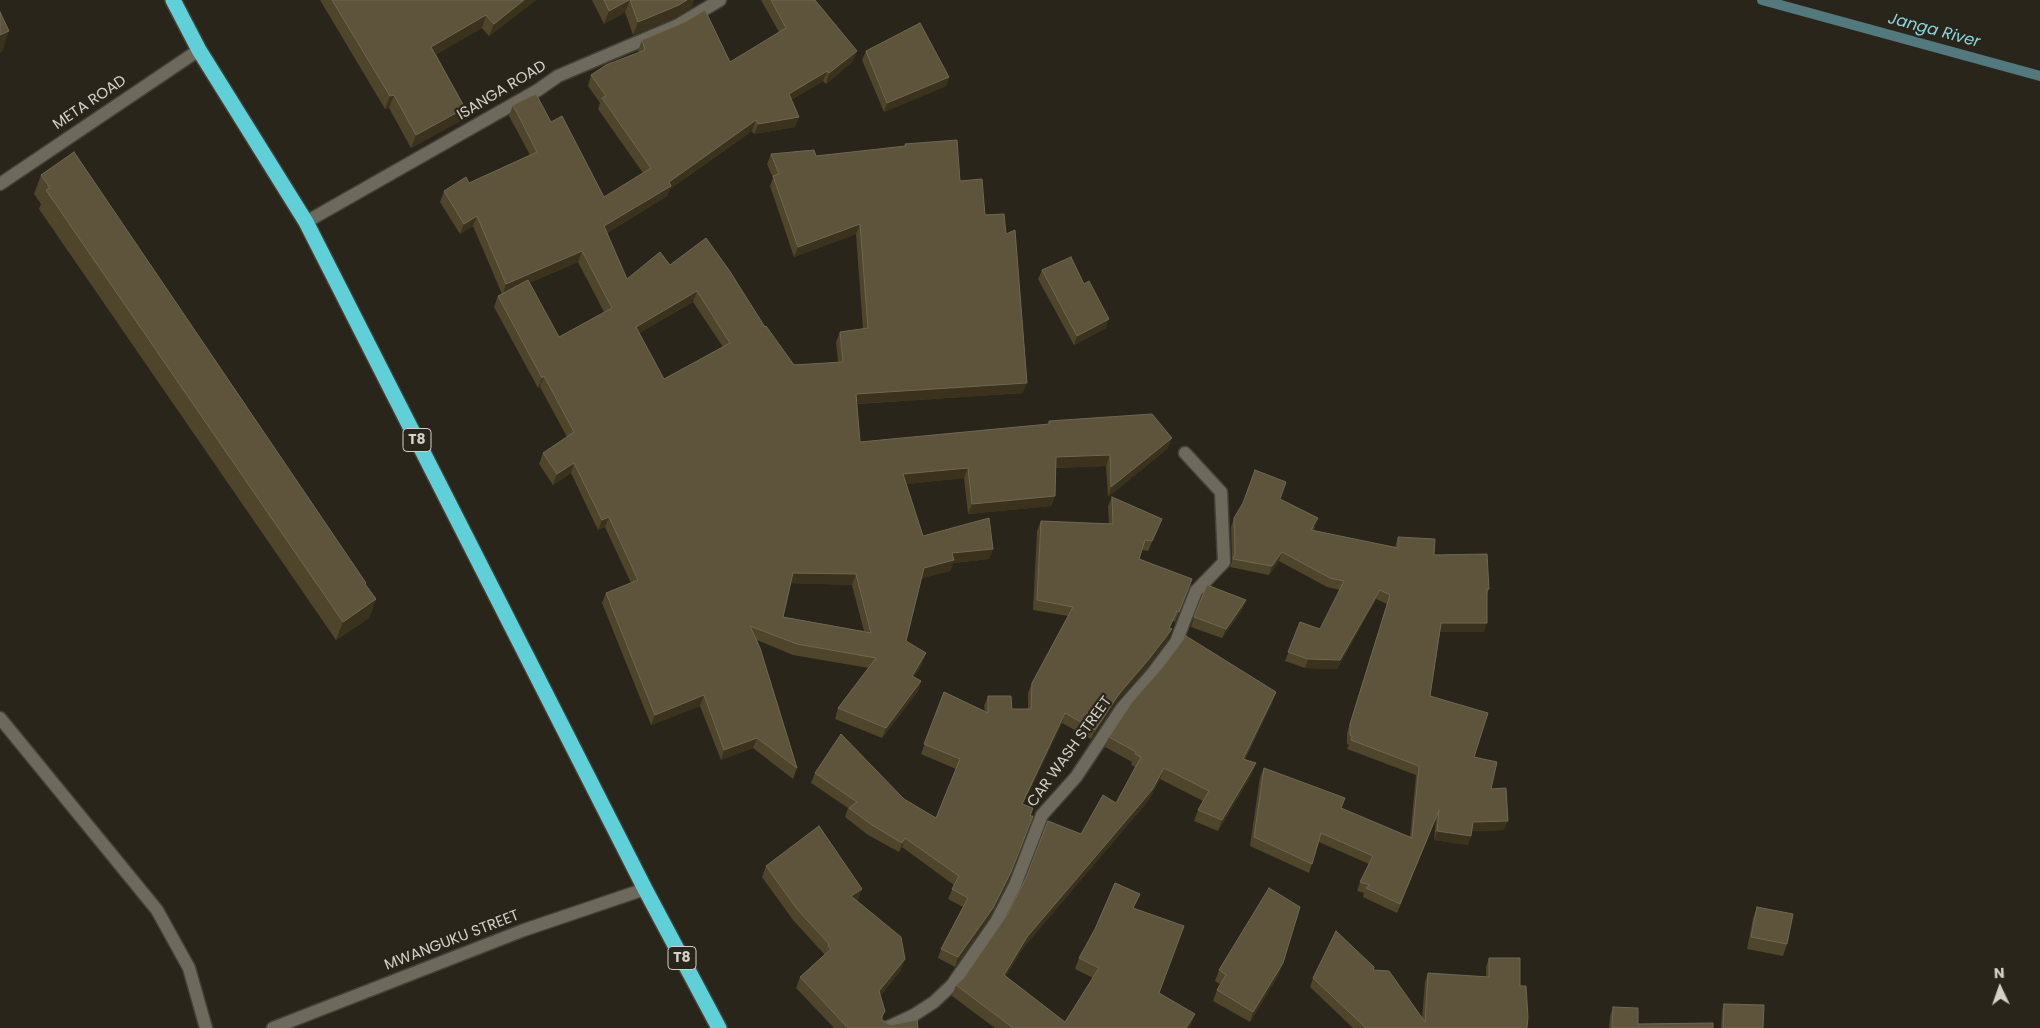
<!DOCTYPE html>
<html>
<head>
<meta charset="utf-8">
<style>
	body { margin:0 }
	#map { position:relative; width:2040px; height:1028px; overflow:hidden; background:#2a251b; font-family:Poppins,sans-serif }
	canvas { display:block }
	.north { position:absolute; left:1975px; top:963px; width:50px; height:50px; -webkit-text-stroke:4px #2a251b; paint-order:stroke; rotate:357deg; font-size:14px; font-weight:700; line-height:20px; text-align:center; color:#d4d1ca }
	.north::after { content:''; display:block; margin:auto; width:18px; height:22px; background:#d4d1ca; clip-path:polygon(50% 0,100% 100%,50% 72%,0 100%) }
</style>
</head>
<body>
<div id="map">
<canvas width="2040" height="1028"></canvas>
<div class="north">N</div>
</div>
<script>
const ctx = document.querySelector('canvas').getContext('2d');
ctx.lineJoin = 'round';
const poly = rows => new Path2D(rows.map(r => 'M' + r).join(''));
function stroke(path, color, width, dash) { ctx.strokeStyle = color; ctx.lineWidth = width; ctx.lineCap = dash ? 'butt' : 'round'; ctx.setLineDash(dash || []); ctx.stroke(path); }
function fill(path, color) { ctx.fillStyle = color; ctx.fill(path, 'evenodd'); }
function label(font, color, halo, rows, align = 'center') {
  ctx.font = font + ' Poppins,sans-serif'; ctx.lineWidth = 4.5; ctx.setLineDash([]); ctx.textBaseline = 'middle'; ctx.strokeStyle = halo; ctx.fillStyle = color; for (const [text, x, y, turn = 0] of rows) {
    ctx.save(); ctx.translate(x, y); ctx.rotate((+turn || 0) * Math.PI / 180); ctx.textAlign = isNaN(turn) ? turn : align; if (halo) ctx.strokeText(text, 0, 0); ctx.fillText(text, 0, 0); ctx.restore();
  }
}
stroke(poly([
	[1762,0,2040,76]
]), '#51797e', 10);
const lane = poly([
	[0,718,157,910,189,968,206,1028]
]);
const street = poly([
	[306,222,538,90,558,76,678,25,720,0],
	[273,1028,524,930,645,889],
	[886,1028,914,1015,934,1002,952,985,996,922,1015,885,1042,815,1076,777,1122,708,1152,674,1176,642,1196,591,1224,562,1221,492,1185,453]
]);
const secondary = poly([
	[0,184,199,50]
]);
const highway = poly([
	[173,0,199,50,306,222,645,889,719,1028]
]);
stroke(lane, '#444139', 15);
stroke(street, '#444139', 15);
stroke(secondary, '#444139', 15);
stroke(highway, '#444139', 18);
stroke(lane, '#6e695d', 12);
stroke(street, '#6e695d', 12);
stroke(secondary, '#6e695d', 12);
stroke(highway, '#60d0d8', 15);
fill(poly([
	[320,0,536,0,489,36,482,28,436,54,465,108,460,121,411,148,389,108,385,109],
	[592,0,694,0,691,8,674,18,633,35,625,12,604,24],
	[761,0,815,0,853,61,826,84,823,81,791,100,795,127,754,134,752,131,670,189,667,196,607,233,627,279,670,265,765,327,794,365,838,362,836,342,840,332,863,329,856,234,794,257,770,186,773,178,767,164,771,154,816,156,904,146,905,144,960,181,985,215,1006,234,1023,393,857,404,860,442,1048,424,1049,421,1168,448,1108,497,1106,466,1056,468,1055,496,1051,506,968,514,964,478,906,484,923,536,993,549,989,559,953,563,950,571,921,578,906,641,922,664,914,677,921,681,918,691,882,738,835,719,838,708,869,668,793,655,757,640,797,768,793,779,753,748,721,760,700,706,651,725,602,603,606,593,631,583,605,527,598,530,571,473,553,485,539,464,543,453,567,437,540,387,538,388,494,307,498,296,502,294,473,226,460,234,440,202,444,191,469,183,530,155,509,116,513,105,551,122,604,197,643,173,598,109,600,103,588,86,591,75,639,52,638,51,642,40,730,62,779,32],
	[578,262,604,312,559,337,529,283],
	[693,302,723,347,664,379,639,333],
	[791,583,852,585,864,631,783,617],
	[866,51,949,77,946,86,884,112,862,60],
	[41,175,366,585,376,599,369,618,336,640,39,209,41,204,34,194],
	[1042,270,1106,328,1074,345,1038,279],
	[1112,497,1162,519,1158,529,1148,551,1142,550,1139,559,1192,579,1175,622,1173,621,1170,628,1168,639,1146,669,1115,703,1091,739,1062,723,1023,804,1033,808,1008,882,989,918,955,967,938,958,941,949,963,907,948,899,954,885,902,847,899,852,868,835,845,817,848,808,811,783,815,773,904,799,936,818,956,769,921,754,944,692,985,711,984,706,988,696,1012,709,1028,709,1028,693,1032,683,1068,616,1033,610,1037,531,1041,521,1109,524,1108,506],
	[1280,499,1315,527,1313,531,1395,547,1398,537,1434,555,1489,589,1487,594,1484,632,1440,632,1430,696,1474,757,1491,789,1504,830,1472,831,1468,845,1434,840,1436,819,1397,913,1363,897,1364,893,1357,891,1360,882,1369,864,1319,842,1309,873,1250,846,1260,777,1264,768,1341,808,1410,837,1416,775,1347,749,1349,745,1347,744,1347,733,1387,604,1376,599,1337,669,1305,668,1285,661,1300,622,1320,629,1340,590,1327,587,1279,561,1269,575,1230,567,1232,562,1231,527,1234,518],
	[1246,600,1242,610,1222,638,1191,627,1194,617],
	[1272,703,1245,759,1252,774,1218,831,1194,821,1198,810,1203,801,1160,779,1148,801,1023,948,1006,976,1065,1022,1093,978,1075,969,1079,958,1134,908,1159,993,1195,1014,1189,1028,995,1028,952,996,956,985,963,979,1081,834,1116,803,1135,767,1131,765,1132,762,1105,747,1109,737],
	[766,866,858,900,857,901,901,970,880,996,885,1011,882,1018,882,1020,890,1025,918,1028,834,1028,796,988,800,977,825,955,793,920,762,877],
	[1757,907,1787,944,1783,956,1747,949,1753,918],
	[1489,958,1520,986,1527,1028,1353,1028,1310,987,1313,978,1422,1018,1425,982,1428,973,1486,977,1486,967],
	[1219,970,1279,974,1250,1022,1213,1001,1217,990,1221,985,1215,981],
	[1724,1004,1763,1028,1721,1028,1722,1010],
	[1613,1007,1638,1024,1713,1028,1609,1028,1610,1016]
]), '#4f452a');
fill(poly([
	[524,0,536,0,489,36,494,24],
	[629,0,630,0,625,12,604,24,609,11],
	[687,0,694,0,691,8,674,18,633,35,638,22],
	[486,15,482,28,427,60,431,47],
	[9,31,2,52,0,53,0,35],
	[857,51,853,61,826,84,829,73],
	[827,71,823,81,785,104,789,94],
	[949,77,946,86,884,112,887,103],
	[394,95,389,108,385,109,390,96],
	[465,108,460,121,411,148,416,135],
	[799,117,795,127,754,134,758,124],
	[756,120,752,131,670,189,667,196,600,237,604,226],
	[477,216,473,226,460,234,464,224],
	[860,224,856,234,794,257,798,247],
	[582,251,578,262,503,294,506,284],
	[697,291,693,302,632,337,636,327],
	[1109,319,1106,328,1074,345,1077,336],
	[544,376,540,387,538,388,542,378],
	[1027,383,1023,393,853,404,856,394],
	[1172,438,1168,448,1108,497,1111,487],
	[1110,455,1106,466,1052,468,1056,457],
	[574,463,571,473,553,485,557,474],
	[968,468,964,478,899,485,903,474],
	[1055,496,1051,506,968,514,972,504],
	[609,517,605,527,598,530,602,520],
	[1162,519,1158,529,1148,551,1152,541],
	[993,549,989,559,953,563,950,571,920,579,924,568,952,553],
	[1282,552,1279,561,1269,575,1272,566],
	[793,573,856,574,852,585,789,583],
	[1380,590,1376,599,1337,669,1305,668,1308,659],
	[376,599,369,618,336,640,343,622],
	[1246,600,1242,610,1222,638,1226,629],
	[1441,623,1487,623,1484,632,1438,632],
	[1172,629,1168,639,1146,669,1115,703,1091,739,1095,730,1119,694],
	[926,653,922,664,908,687,912,676],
	[921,681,918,691,882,738,886,728],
	[1276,692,1272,703,1239,769,1243,759],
	[704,695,700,706,651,725,655,715],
	[1065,713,1062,723,1019,814,1022,804],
	[757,738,753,748,721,760,724,750],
	[1256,763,1252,774,1218,831,1222,820],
	[1164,768,1160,779,1148,801,1023,948,1000,986,1004,975,1027,937],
	[1033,816,1008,882,989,918,955,967,958,957],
	[1508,821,1504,830,1470,831,1473,822],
	[1437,831,1471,836,1468,845,1434,840],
	[905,838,902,847,899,852,902,843],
	[862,889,858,900,847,907,851,896],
	[905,959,901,970,875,1002,879,991],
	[1283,963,1279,974,1250,1022,1253,1012],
	[1195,1014,1191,1025,1189,1028,1186,1028]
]), '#3a321d');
const building = poly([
	[332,0,524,0,494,24,486,15,431,47,465,108,416,135,394,95,390,96,332,0],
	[604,0,629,0,609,11,604,0],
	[630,0,687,0,679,5,638,22,630,0],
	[771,0,815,0,857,51,829,73,827,71,789,94,799,117,758,124,756,120,669,182,671,186,604,226,627,279,660,252,670,265,706,238,729,270,765,327,766,326,794,365,843,362,840,332,868,328,860,224,798,247,773,176,779,174,771,154,814,150,816,156,906,146,905,144,957,140,960,181,982,179,985,215,1004,214,1006,234,1015,230,1027,383,856,394,860,442,1049,424,1049,421,1152,414,1172,438,1111,487,1110,455,1056,457,1055,496,972,504,968,468,903,474,923,536,989,518,993,549,952,553,954,560,924,568,906,641,926,653,912,676,921,681,886,728,838,708,876,658,797,644,750,626,760,648,797,768,757,738,724,750,704,695,655,715,606,593,638,580,609,517,602,520,574,463,557,474,543,453,574,432,544,376,542,378,498,296,528,280,559,337,612,308,582,251,506,284,477,216,464,224,444,191,466,177,469,183,537,152,513,105,536,94,551,122,562,116,604,197,651,168,602,98,606,96,591,75,606,65,645,50,642,40,685,22,705,10,730,62,786,28,771,0],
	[697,291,730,343,664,379,636,327,697,291],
	[793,573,856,574,871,633,783,617,793,573],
	[0,12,9,31,0,35,0,12],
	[920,23,949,77,887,103,866,51,920,23],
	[74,152,366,583,365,584,376,599,343,622,46,190,50,188,41,175,74,152],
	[1071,257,1084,284,1089,281,1109,319,1077,336,1042,270,1071,257],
	[1255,470,1286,482,1280,499,1318,518,1311,530,1398,548,1398,537,1435,539,1434,555,1487,554,1489,589,1487,589,1487,623,1441,623,1430,696,1488,713,1474,757,1497,762,1491,789,1506,788,1508,821,1473,822,1471,836,1437,831,1439,810,1400,904,1366,888,1370,885,1360,882,1373,856,1321,833,1312,864,1254,837,1264,768,1345,798,1341,808,1412,838,1419,766,1351,740,1352,736,1350,735,1350,724,1390,595,1380,590,1340,660,1308,659,1288,652,1300,622,1320,629,1344,581,1330,578,1282,552,1272,566,1233,559,1235,553,1234,518,1243,503,1255,470],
	[1112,497,1162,519,1152,541,1145,540,1139,559,1192,579,1179,612,1177,611,1169,628,1172,629,1149,659,1119,694,1095,730,1065,713,1022,804,1033,808,1030,816,1033,816,1011,872,993,908,958,957,941,949,968,898,952,889,959,876,905,838,902,843,872,825,849,808,857,802,815,773,841,734,904,799,936,818,960,759,924,744,944,692,988,713,988,696,1011,696,1012,709,1031,709,1032,683,1073,607,1037,600,1041,521,1113,524,1112,497],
	[1207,585,1246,600,1226,629,1194,617,1207,585],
	[1186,636,1276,692,1243,759,1256,763,1222,820,1198,810,1209,791,1164,768,1152,790,1027,937,1004,975,1065,1022,1099,968,1079,958,1095,929,1115,883,1140,894,1133,908,1184,926,1159,993,1195,1014,1186,1028,1013,1028,956,985,963,979,1007,915,1026,878,1048,821,1081,834,1103,795,1116,803,1141,757,1135,754,1136,752,1109,737,1132,702,1162,668,1186,636],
	[819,826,862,889,851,896,901,937,905,959,879,991,885,1011,882,1016,882,1020,890,1025,917,1020,918,1028,848,1028,800,977,831,949,828,946,829,944,797,909,766,866,819,826],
	[1269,888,1300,907,1283,963,1253,1012,1217,990,1226,975,1219,970,1269,888],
	[1757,907,1793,914,1787,944,1751,937,1757,907],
	[1336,931,1374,967,1373,970,1389,971,1425,1022,1428,973,1489,977,1489,958,1520,958,1520,986,1526,986,1528,1017,1527,1028,1366,1028,1313,978,1336,931],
	[1724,1004,1764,1005,1763,1028,1723,1028,1724,1004],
	[1613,1007,1638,1008,1638,1024,1713,1023,1713,1028,1612,1028,1613,1007]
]);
fill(building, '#5d543b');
stroke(building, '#706752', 1);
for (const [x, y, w] of [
	[417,440,28],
	[682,958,28]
]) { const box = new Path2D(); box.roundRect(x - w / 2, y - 11.5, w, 23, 4); ctx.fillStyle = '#2a251b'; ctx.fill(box); stroke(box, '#d4d1ca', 1); }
label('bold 14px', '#d4d1ca', null, [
	["T8",417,440],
	["T8",682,958]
]);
label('15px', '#d4d1ca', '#2a251b', [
	["ISANGA ROAD",502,91,-31],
	["META ROAD",90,103,-34],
	["CAR WASH STREET",1070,752,-54],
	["MWANGUKU STREET",452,941,-21]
]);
label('italic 16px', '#8ad5de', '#2a251b', [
	["Janga River",1934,31,15]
]);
</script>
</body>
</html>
